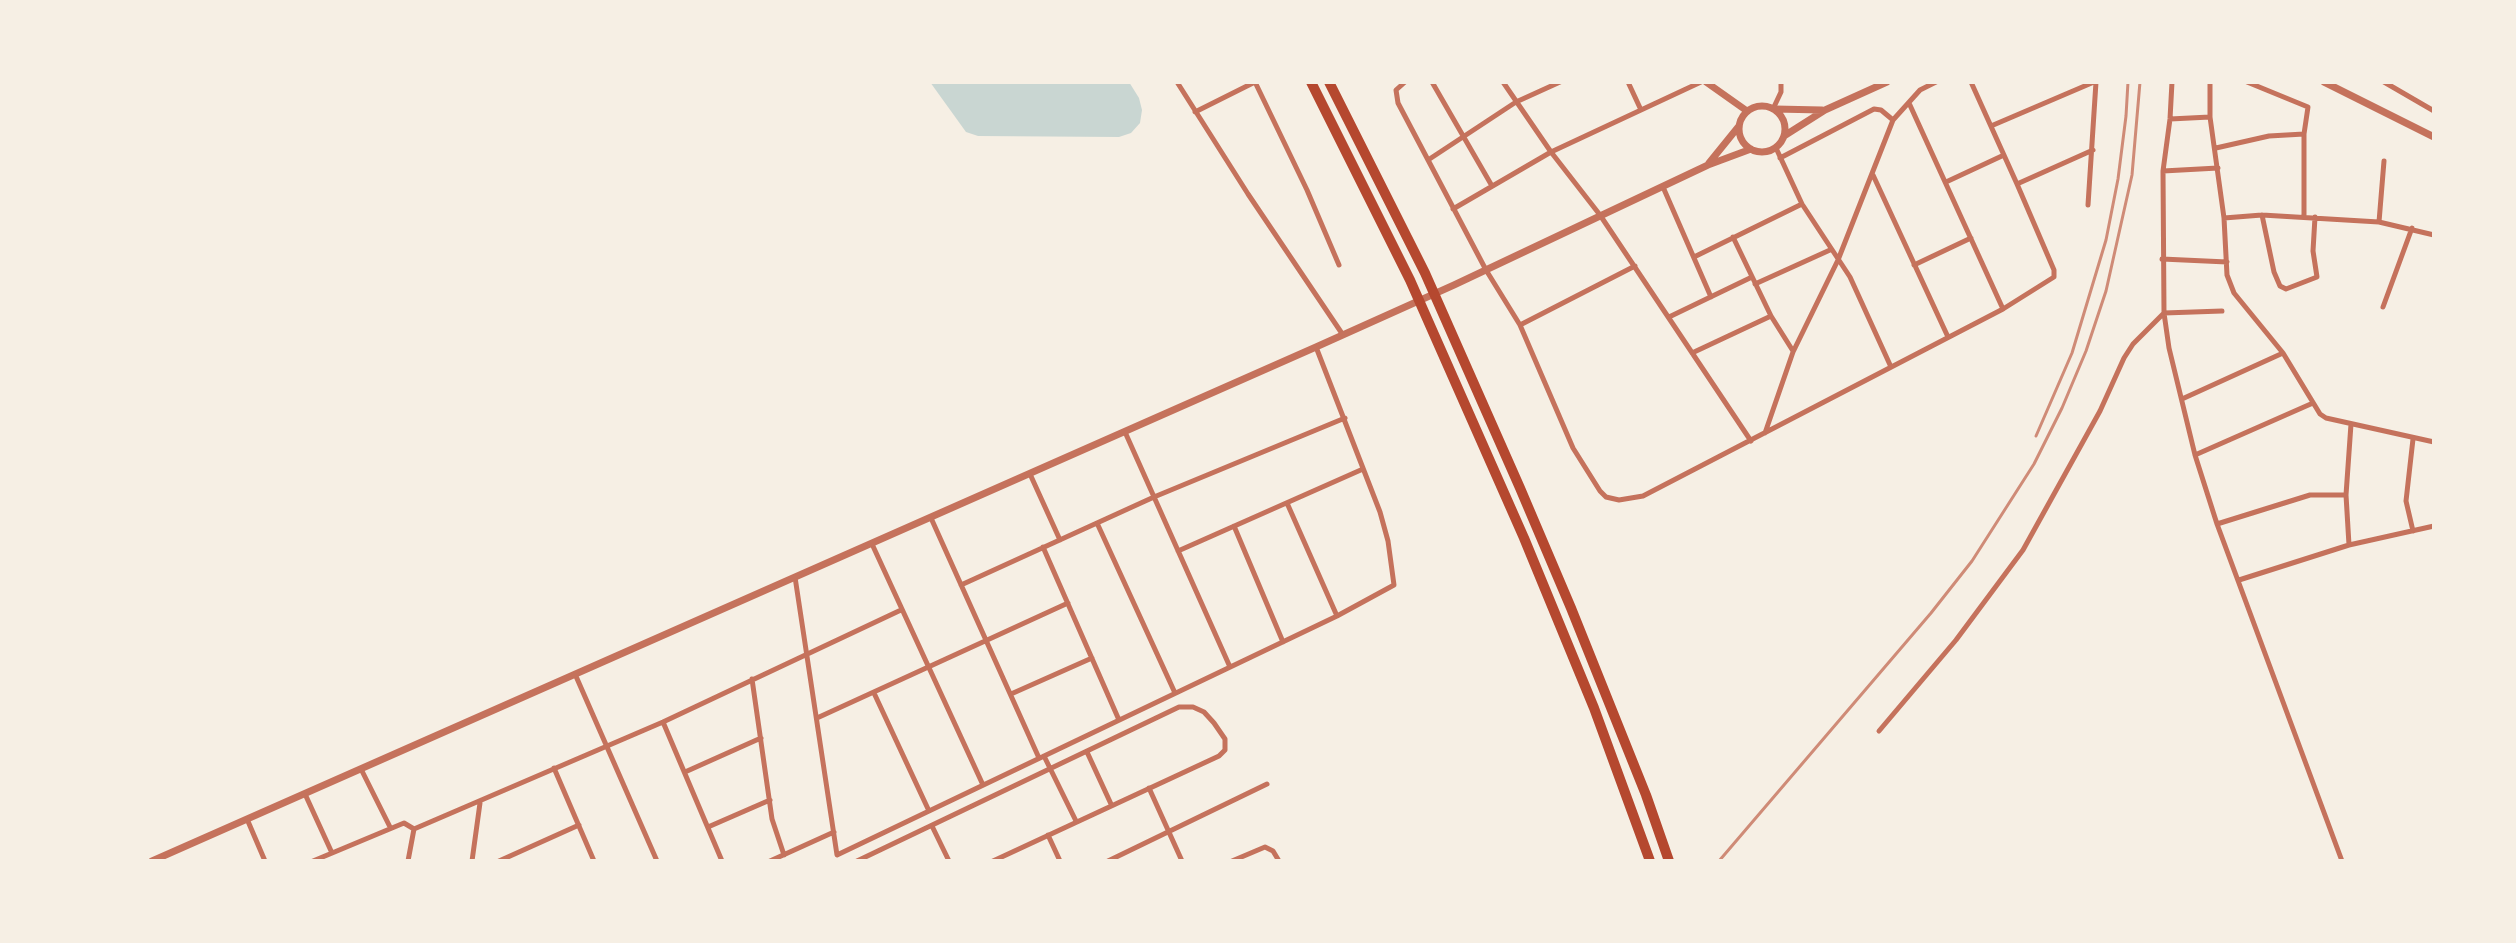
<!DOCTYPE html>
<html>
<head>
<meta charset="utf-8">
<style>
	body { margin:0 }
	#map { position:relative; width:2516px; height:943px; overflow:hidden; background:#f6efe4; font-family:"Zilla Slab",serif }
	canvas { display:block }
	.frame { position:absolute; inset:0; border:84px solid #f6efe4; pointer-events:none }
</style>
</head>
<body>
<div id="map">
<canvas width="2516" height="943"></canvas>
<div class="frame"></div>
</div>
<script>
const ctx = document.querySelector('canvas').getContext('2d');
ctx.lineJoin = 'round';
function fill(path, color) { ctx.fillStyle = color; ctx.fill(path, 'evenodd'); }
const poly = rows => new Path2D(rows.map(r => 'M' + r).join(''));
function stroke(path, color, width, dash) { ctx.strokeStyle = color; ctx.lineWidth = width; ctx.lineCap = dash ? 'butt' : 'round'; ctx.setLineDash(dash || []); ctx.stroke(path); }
fill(poly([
	[930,82,1129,82,1139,98,1142,110,1140,123,1131,133,1119,137,978,136,966,132]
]), '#c9d6d2');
stroke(poly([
	[1177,82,1248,194,1343,335],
	[1255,82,1307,190,1339,265],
	[1405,82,1396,90,1398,103,1486,270,1520,325,1573,448,1600,491,1606,497,1619,500,1643,496,2003,309,2054,277,2054,270,2017,184,1971,82],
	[1432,82,1492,186],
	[1503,82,1551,152,1600,215,1751,441],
	[1628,82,1641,110],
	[2210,82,2210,117,2224,218,2227,275,2234,293,2283,353,2320,414,2326,418,2434,442],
	[2247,82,2308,107,2304,134,2304,217],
	[2384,82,2434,111],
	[1909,103,2003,309],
	[1773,109,1781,92,1781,82],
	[1195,112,1255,82],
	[2170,119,2210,117],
	[1991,126,2094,82],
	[1776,148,1802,204,1850,277,1891,367],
	[2216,148,2269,136,2304,134],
	[1780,158,1874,109,1881,110,1893,120],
	[1428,160,1516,102,1560,82],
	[2163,171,2218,168],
	[1873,175,1948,337],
	[1946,182,2004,155],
	[2017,184,2093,150],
	[1663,187,1711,297],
	[2088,205,2096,82],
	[1453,209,1551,152,1701,82],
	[2262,215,2274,272,2280,286,2286,289,2317,277,2313,251,2315,217],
	[2224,218,2262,215,2379,222,2434,235],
	[2379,222,2384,161],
	[1733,237,1771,316,1793,351],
	[1694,257,1802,204],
	[2162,259,2227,262],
	[1914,265,1971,238],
	[1755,284,1830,250],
	[2383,307,2412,228],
	[2222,311,2164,313,2169,348,2195,455,2217,524,2342,861],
	[1669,317,1752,277],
	[1520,325,1635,266],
	[1692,353,1771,316],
	[2182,399,2283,353],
	[1125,432,1230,667],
	[1765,433,1793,352,1838,260,1893,120,1920,90,1936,82],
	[2413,439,2406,501,2413,531],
	[2195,455,2313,403],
	[1030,474,1060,540],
	[1287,503,1337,616],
	[931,518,1039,758],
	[1097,523,1175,693],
	[2217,524,2310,495,2346,495],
	[1234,526,1283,642],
	[872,544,983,785],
	[2349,545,2346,495,2351,424],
	[1043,547,1119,720],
	[1178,551,1363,469],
	[795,577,837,855,1337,616,1394,585,1388,541,1380,512,1316,347],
	[2239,580,2349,545,2434,526],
	[961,585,1154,497,1345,418],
	[575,674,657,861],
	[752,679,772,819,784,855],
	[874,693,929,811],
	[1011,694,1092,658],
	[817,718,1068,603],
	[663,722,722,861],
	[1879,731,1956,640,2023,550,2100,411,2124,358,2133,344,2164,313,2163,171,2170,119,2172,82],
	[1087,752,1111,804],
	[1044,756,1076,821],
	[554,768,594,861],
	[361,769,390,827],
	[685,772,761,738],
	[1149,788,1182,861],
	[305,794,332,853],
	[247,819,265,861],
	[932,826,949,861],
	[708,827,770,800],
	[414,829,663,722,901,610],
	[1048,835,1060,861],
	[313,861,404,823,414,829,408,861],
	[472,861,480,803],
	[499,861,579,825],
	[770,861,834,832],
	[857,861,1179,707,1193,707,1204,712,1214,723,1225,739,1225,750,1219,756,993,861],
	[1108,861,1267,784],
	[1232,861,1265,847,1273,851,1279,861]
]), '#c5725c', 5);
stroke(poly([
	[1706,82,1747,111],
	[2324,82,2434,137],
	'1739 129a23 23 0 1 1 46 0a23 23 0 1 1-46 0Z',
	[1775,109,1822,110],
	[1784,136,1825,110,1887,82],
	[1709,163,1739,126],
	[152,861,1316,347,1454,285,1708,165,1751,149]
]), '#c5725c', 7);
stroke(poly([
	[1311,82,1410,280,1524,538,1594,708,1650,861],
	[1329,82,1425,273,1520,488,1571,608,1646,795,1669,861]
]), '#b5482f', 10);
stroke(poly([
	[2036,436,2072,353,2106,240,2118,179,2126,116,2128,82],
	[1719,861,1931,613,1972,561,2034,464,2062,408,2086,351,2106,291,2132,175,2140,82]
]), '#cf8b77', 3);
</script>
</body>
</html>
